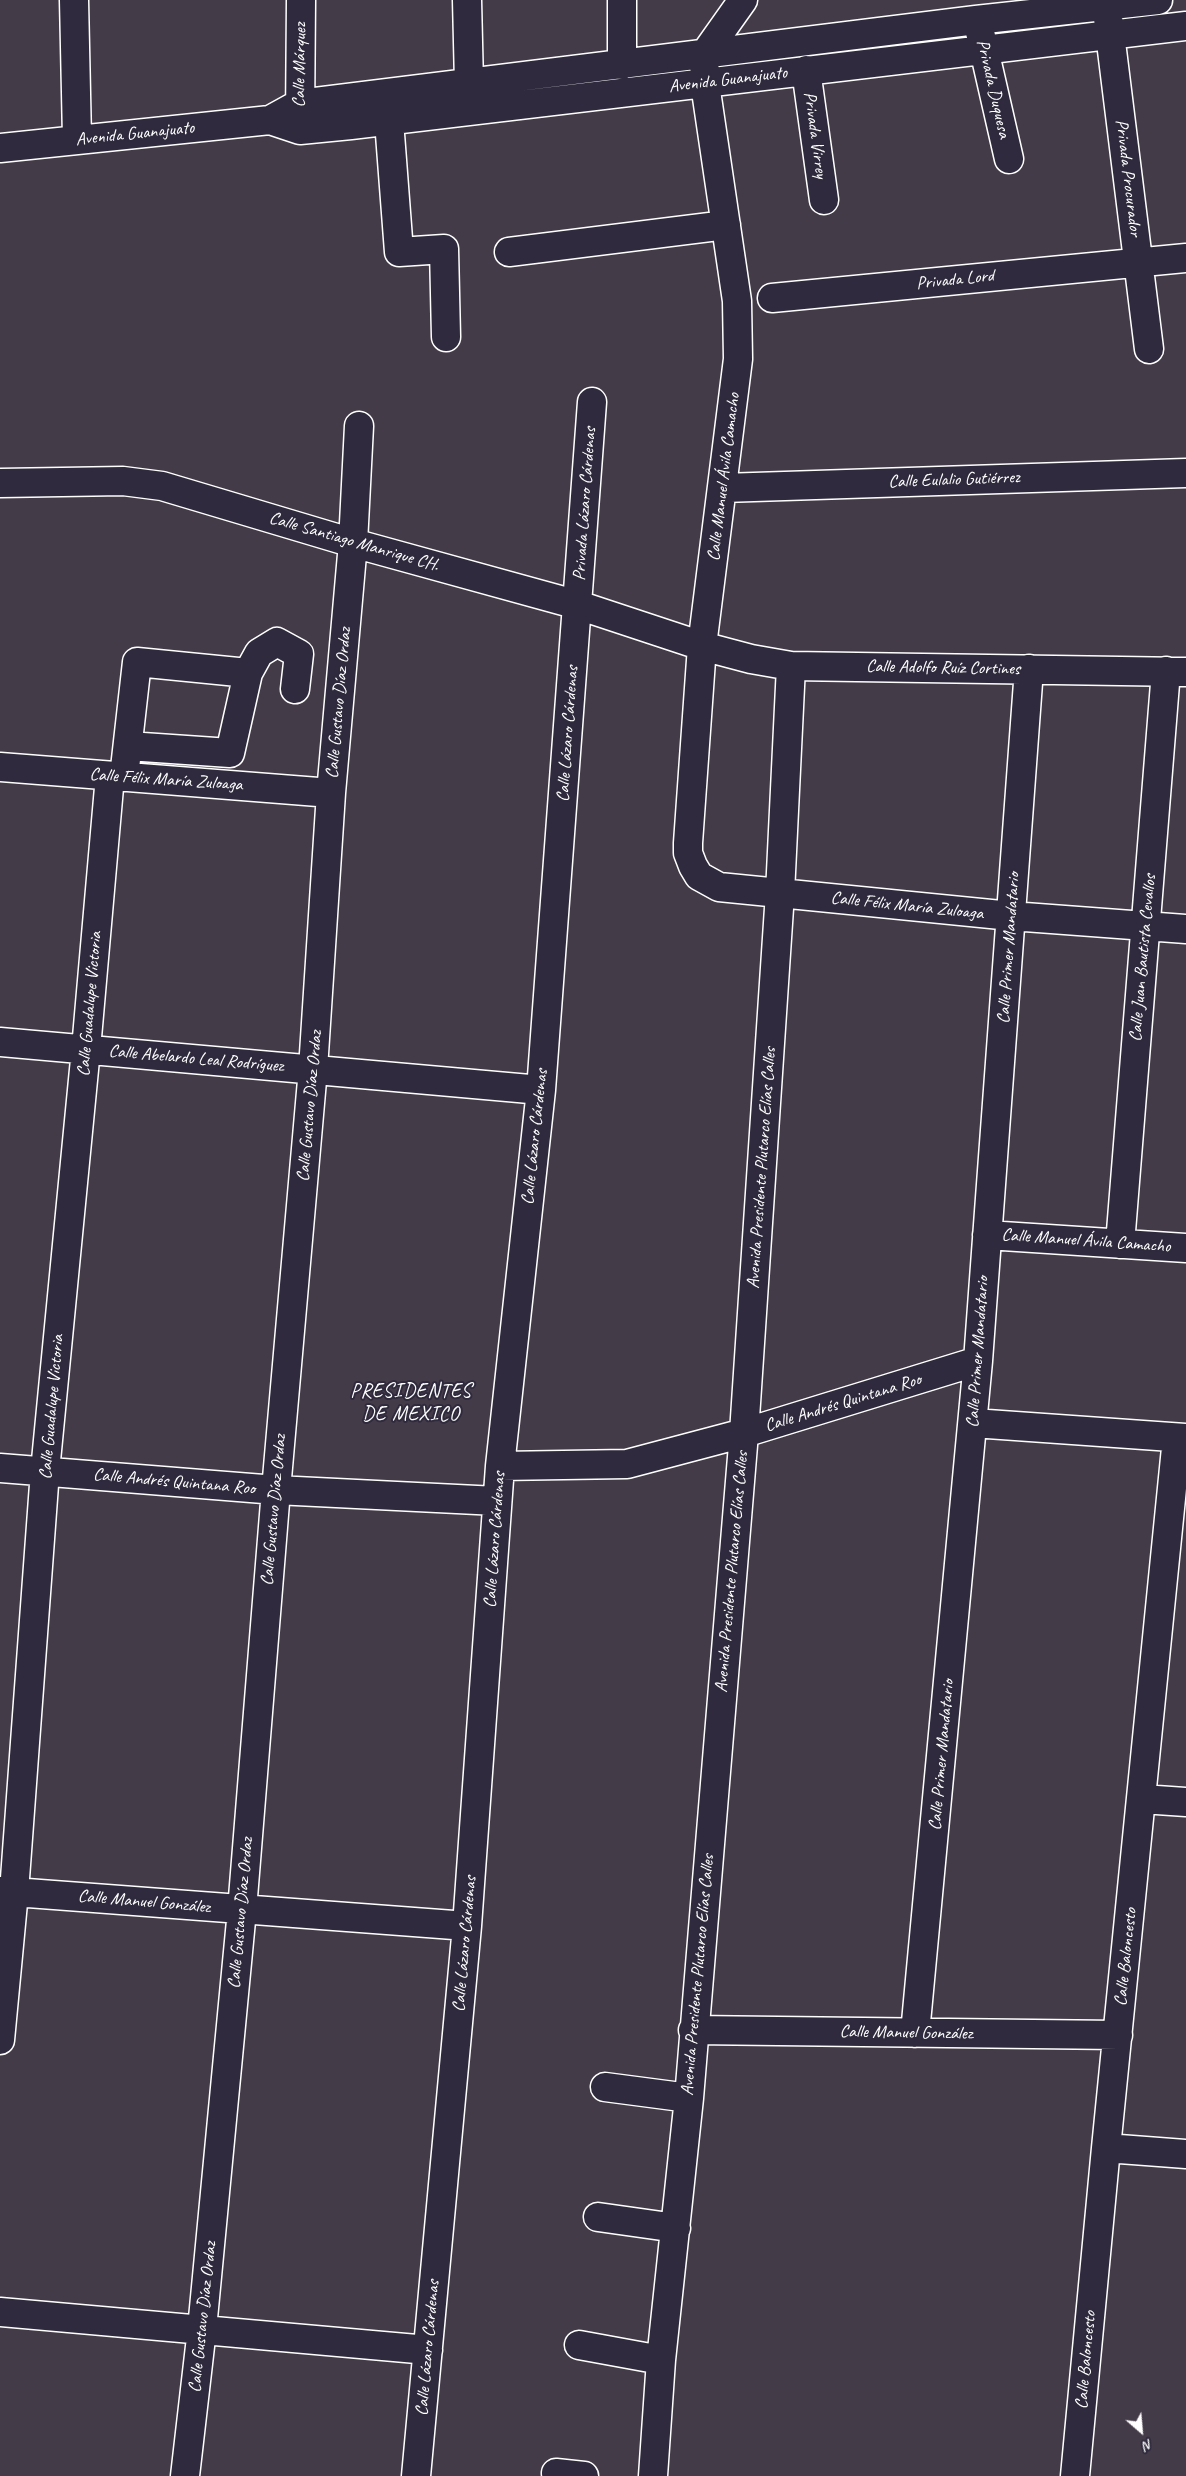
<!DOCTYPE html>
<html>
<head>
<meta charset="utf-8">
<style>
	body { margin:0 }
	#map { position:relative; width:1186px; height:2476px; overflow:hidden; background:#443b48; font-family:Caveat,sans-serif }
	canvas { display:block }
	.north { position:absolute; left:1116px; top:2406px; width:50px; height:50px; -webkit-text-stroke:4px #2f2a3d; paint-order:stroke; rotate:153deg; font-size:14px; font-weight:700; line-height:20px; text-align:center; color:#fff }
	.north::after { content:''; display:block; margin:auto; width:18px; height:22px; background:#fff; clip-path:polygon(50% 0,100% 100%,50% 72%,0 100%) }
</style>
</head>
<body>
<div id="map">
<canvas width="1186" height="2476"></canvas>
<div class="north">N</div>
</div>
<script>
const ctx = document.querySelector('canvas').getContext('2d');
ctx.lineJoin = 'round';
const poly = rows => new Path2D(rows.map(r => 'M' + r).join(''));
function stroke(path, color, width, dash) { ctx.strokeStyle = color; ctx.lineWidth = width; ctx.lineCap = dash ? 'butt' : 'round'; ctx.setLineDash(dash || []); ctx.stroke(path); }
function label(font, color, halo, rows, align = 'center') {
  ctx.font = font + ' Caveat,sans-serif'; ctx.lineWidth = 4; ctx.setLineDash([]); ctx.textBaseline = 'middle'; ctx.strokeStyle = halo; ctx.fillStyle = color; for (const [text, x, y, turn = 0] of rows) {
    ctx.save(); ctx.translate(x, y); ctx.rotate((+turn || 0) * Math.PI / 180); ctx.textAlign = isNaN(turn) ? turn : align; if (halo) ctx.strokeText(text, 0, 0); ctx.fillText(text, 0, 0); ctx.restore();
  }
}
const minor = poly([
	[74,0,77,139],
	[467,0,469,84],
	[622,0,622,65],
	[743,0,704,55,705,84,737,301,738,359,702,646,688,843,688,853,693,866,699,876,719,887,1011,916,1186,929],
	[1108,18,1149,349],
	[980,32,1009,159],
	[806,70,824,200],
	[270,120,299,104,976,20,1158,0],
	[389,121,399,252,444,249,446,337],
	[300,123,301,0],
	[0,148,270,120,300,130,351,125,1186,26],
	[509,252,726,225],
	[772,298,1186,258],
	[0,483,123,481,162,486,353,543,578,605,702,646,751,659,791,666,1186,672],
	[723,488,1186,473],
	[248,673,259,653,277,642,299,654,295,689],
	[0,767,331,793],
	[124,777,137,662,248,673,230,753,128,746],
	[0,1042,541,1090],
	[987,1235,1186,1248],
	[1120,1244,1166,671],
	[973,1423,1186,1438],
	[500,1466,627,1464,744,1433,978,1361],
	[0,1468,276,1490,497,1501],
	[1142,1799,1186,1802],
	[0,1891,467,1926],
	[693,2030,1118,2035],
	[915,2033,978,1361,1029,669],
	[0,2040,14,1892,45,1471,86,1049,110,776],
	[605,2087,689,2098],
	[1106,2148,1186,2154],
	[598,2217,676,2228],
	[0,2312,428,2350],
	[579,2345,661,2360],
	[556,2473,584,2476],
	[185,2476,202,2329,242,1910,276,1490,313,1069,331,793,353,543,359,426],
	[416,2476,467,1926,500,1466,541,1090,592,402],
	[653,2476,661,2360,689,2098,744,1433,780,893,791,666],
	[1075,2476,1106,2148,1177,1438]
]);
stroke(minor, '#fff', 31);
stroke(minor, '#2f2a3d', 28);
label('18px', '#fff', '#2f2a3d', [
	["Calle Márquez",300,65,-89],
	["Avenida Guanajuato",728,80,-7],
	["Privada Duquesa",993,89,77],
	["Avenida Guanajuato",135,134,-6],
	["Privada Virrey",815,135,82],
	["Privada Procurador",1128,178,83],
	["Privada Lord",955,280,-6],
	["Calle Manuel Ávila Camacho",724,477,-83],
	["Calle Eulalio Gutiérrez",954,480,-2],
	["Privada Lázaro Cárdenas",585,504,-86],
	["Calle Santiago Manrique CH.",354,542,16],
	["Calle Adolfo Ruíz Cortines",943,668,1],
	["Calle Gustavo Díaz Ordaz",339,703,-85],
	["Calle Lázaro Cárdenas",568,734,-86],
	["Calle Félix María Zuloaga",166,780,4],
	["Calle Félix María Zuloaga",907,906,6],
	["Calle Primer Mandatario",1009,948,-86],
	["Calle Juan Bautista Cevallos",1143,958,-85],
	["Calle Guadalupe Victoria",90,1004,-85],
	["Calle Abelardo Leal Rodríguez",196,1059,5],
	["Calle Gustavo Díaz Ordaz",310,1106,-85],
	["Calle Lázaro Cárdenas",535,1137,-84],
	["Avenida Presidente Plutarco Elías Calles",762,1168,-86],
	["Calle Manuel Ávila Camacho",1086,1241,4],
	["Calle Primer Mandatario",978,1352,-86],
	["Calle Andrés Quintana Roo",843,1403,-17],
	["Calle Guadalupe Victoria",52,1407,-85],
	["Calle Andrés Quintana Roo",174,1482,5],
	["Calle Gustavo Díaz Ordaz",274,1510,-85],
	["Calle Lázaro Cárdenas",495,1540,-86],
	["Avenida Presidente Plutarco Elías Calles",732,1572,-85],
	["Calle Primer Mandatario",942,1755,-85],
	["Calle Manuel González",144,1902,5],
	["Calle Gustavo Díaz Ordaz",241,1913,-85],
	["Calle Lázaro Cárdenas",465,1944,-85],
	["Calle Baloncesto",1126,1957,-84],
	["Avenida Presidente Plutarco Elías Calles",698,1975,-85],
	["Calle Manuel González",906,2033,1],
	["Calle Gustavo Díaz Ordaz",203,2317,-84],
	["Calle Lázaro Cárdenas",428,2348,-85],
	["Calle Baloncesto",1086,2360,-85]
]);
ctx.letterSpacing = '1px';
label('20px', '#fff', '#2f2a3d', [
	["PRESIDENTES",411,1392],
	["DE MEXICO",411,1415]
]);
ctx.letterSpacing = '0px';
</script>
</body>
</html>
